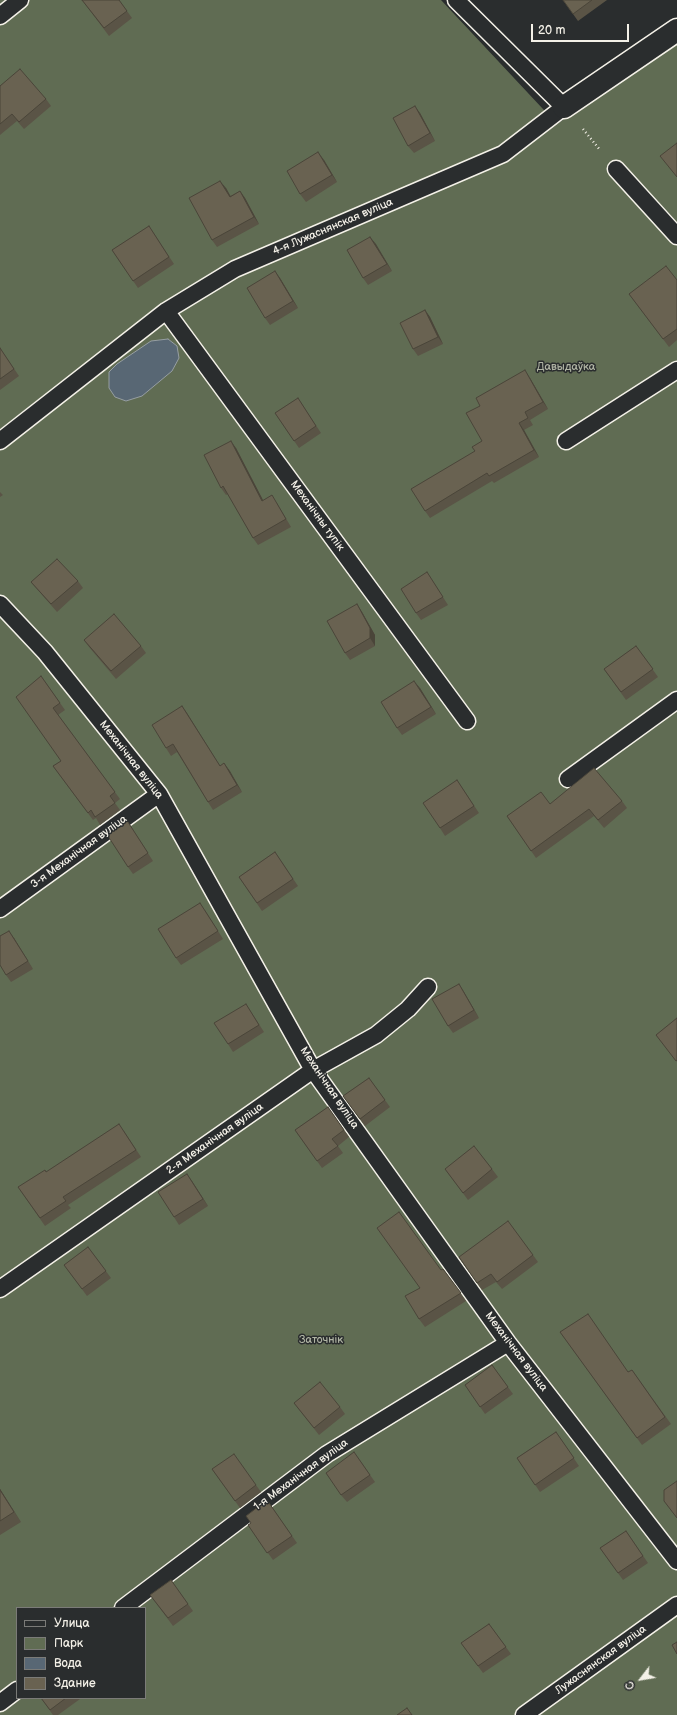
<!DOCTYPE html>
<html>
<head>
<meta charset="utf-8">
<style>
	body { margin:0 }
	#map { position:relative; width:677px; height:1715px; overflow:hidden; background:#2a2d2e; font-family:"Balsamiq Sans",sans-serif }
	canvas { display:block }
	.legend { position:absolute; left:16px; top:1607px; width:130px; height:92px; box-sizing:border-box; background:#2a2d2e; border:1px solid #7b7b78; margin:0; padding:5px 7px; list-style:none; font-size:12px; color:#f4f1e8 }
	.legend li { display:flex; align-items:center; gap:8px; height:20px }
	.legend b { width:20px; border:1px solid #7b7b78 }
	.north { position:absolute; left:621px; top:1659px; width:40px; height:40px; -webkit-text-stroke:3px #2a2d2e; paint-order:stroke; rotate:239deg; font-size:11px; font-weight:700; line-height:16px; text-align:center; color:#f4f1e8 }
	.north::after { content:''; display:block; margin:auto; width:14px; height:18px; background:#f4f1e8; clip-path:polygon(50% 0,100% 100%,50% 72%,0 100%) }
	.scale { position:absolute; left:531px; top:24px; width:98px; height:18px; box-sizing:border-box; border:2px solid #f4f1e8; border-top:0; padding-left:5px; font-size:12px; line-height:14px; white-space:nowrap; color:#f4f1e8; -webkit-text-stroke:3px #2a2d2e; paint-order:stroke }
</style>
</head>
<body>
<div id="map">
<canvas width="677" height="1715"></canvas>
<ul class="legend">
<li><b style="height:5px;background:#2a2d2e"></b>Улица</li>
<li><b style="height:11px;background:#606c53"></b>Парк</li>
<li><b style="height:11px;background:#586774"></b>Вода</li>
<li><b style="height:11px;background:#696251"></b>Здание</li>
</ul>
<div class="north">С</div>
<div class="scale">20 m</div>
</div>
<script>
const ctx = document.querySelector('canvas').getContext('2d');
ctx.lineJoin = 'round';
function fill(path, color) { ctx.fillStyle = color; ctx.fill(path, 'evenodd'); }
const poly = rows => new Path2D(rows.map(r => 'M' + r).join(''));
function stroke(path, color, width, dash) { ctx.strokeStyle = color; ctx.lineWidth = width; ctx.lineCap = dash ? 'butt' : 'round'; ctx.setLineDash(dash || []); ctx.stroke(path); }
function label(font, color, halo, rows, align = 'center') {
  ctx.font = font + ' "Balsamiq Sans",sans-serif'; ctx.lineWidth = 3; ctx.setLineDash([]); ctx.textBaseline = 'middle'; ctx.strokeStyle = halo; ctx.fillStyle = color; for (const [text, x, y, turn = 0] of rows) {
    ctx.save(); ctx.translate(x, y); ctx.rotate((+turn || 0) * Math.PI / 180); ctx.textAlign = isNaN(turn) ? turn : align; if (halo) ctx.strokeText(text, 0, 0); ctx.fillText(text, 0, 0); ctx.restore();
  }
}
fill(poly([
	[0,0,441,0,557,124,677,43,677,1715,0,1715],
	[17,1608,145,1608,145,1698,17,1698]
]), '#606c53');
const water = poly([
	[168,339,177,346,179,358,172,371,142,396,126,401,115,397,109,388,109,372,117,364,151,341,168,339]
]);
fill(water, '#586774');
stroke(water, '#969ea2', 1);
const lane = poly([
	[0,16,20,0],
	[616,169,677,236],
	[166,311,467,721],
	[0,441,166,311,235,269,503,154,564,107,456,0],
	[566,441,677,370],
	[0,604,45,652,159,794,313,1070,508,1343,677,1561],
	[568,779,677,700],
	[0,909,159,794],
	[0,1289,313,1070,376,1035,408,1009,428,987],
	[123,1608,327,1454,508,1343],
	[0,1703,17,1690],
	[524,1715,677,1605]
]);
const street = poly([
	[564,107,677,30]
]);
stroke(lane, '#f4f1e8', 19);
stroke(street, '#f4f1e8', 25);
stroke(poly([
	[583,129,600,150]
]), '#f4f1e8', 2.5, [1, 3]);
stroke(lane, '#2a2d2e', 16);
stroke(street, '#2a2d2e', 22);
fill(poly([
	[82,0,119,0,132,18,109,36],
	[563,0,607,0,578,21],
	[0,86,46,99,51,106,24,129,17,121,0,135],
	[420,113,435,141,414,153,408,146],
	[324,160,337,182,306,202,300,194],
	[226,188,230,196,240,191,245,198,259,224,217,247,212,240],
	[149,226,174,264,138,288,112,250],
	[370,237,392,271,368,285,363,278],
	[280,278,298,308,270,325,265,318],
	[677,280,677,340,669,347,629,294],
	[425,310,430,317,443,344,418,356,413,349],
	[0,348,19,376,0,390],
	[530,378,548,409,530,420,533,425,524,430,539,457,494,483,492,481,430,518,425,511,475,451,482,441,480,406],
	[298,398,321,433,299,448,275,413],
	[236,448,263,500,277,503,291,527,258,545,253,538,228,494,226,495,221,488],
	[0,492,3,495,0,497],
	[427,572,448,605,421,620,416,613],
	[78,581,83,588,57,612,37,589,31,582],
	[357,604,362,612,375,635,375,646,350,660,345,653],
	[84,640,141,646,146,653,116,679,89,647],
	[636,646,658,677,626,700,604,669],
	[41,676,65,710,58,715,120,799,115,803,120,810,100,825,96,818,93,820,53,766,61,761],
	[420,688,436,714,402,735,397,728],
	[182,706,220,766,224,763,242,792,213,810,208,802,177,752,171,756,166,748],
	[457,780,479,813,445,836,440,828],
	[622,801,627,808,604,828,594,816,536,858,507,816,550,804],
	[126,819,153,861,133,874,128,867],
	[275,852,298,886,262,911,239,877],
	[205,910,223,939,181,965,176,958],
	[14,938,33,969,11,982,6,975],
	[459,984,464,992,479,1018,453,1033,448,1026],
	[246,1004,264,1032,233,1052,228,1044],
	[677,1018,677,1062,656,1035],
	[369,1078,390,1107,365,1126,343,1096],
	[328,1107,349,1137,338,1146,343,1153,322,1168,295,1130],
	[124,1131,141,1157,68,1205,71,1208,45,1226,18,1187],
	[445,1169,492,1169,498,1177,468,1200],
	[187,1174,208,1206,179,1225,174,1217],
	[88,1247,111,1278,87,1296,64,1265],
	[533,1255,538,1262,502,1289,496,1282,482,1290,459,1257],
	[443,1269,466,1301,425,1327,419,1319,419,1288],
	[560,1332,628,1372,632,1370,671,1424,642,1445],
	[492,1365,513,1394,485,1414,465,1385],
	[294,1403,340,1407,345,1414,319,1435],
	[556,1432,579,1466,540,1492,517,1458],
	[354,1452,375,1482,347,1502,341,1495],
	[212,1469,256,1485,261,1492,240,1508],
	[0,1489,21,1522,0,1535],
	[267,1500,297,1543,273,1560,248,1525,251,1523],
	[626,1531,648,1563,623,1580,600,1548],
	[171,1580,193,1611,173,1626,150,1595],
	[489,1624,511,1654,483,1673,461,1643],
	[41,1698,79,1698,80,1699,58,1715,53,1715]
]), '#5a5446');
fill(poly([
	[415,106,420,113,435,141,430,133],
	[318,152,324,160,337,182,332,175],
	[220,181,226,188,235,204,230,197],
	[240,191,245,198,259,224,254,217],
	[370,237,376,244,392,271,387,264],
	[275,271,280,278,298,308,293,301],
	[425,310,430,317,443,344,438,337],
	[525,370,530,378,548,409,543,402],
	[519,423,524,430,539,457,534,450],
	[231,441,236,448,267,508,262,501],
	[357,604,362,612,375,635,375,646,370,638],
	[414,681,420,688,436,714,431,707],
	[182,706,187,713,225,774,220,766],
	[224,763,230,771,242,792,237,785],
	[9,931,14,938,33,969,28,961],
	[459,984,464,992,479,1018,474,1010],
	[187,1174,192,1181,208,1206,203,1199],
	[0,1489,21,1522,0,1490]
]), '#4a4539');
const building = poly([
	[82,0,119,0,127,11,104,28,82,0],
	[563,0,592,0,573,14,563,0],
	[20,69,46,99,19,122,12,114,0,124,0,86,20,69],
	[415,106,430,133,408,146,393,118,415,106],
	[677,143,677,177,660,156,677,143],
	[318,152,332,175,300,194,287,171,318,152],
	[220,181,230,197,240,191,254,217,212,240,189,198,220,181],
	[149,226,169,257,133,281,112,250,149,226],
	[370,237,387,264,363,278,347,250,370,237],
	[666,266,677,280,677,329,663,339,629,294,666,266],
	[275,271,293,301,265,318,247,288,275,271],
	[425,310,438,337,413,349,400,323,425,310],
	[0,348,14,369,0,379,0,348],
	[525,370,543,402,525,412,528,418,519,423,534,450,489,476,487,473,425,511,411,489,475,451,472,447,482,441,466,413,480,406,476,398,525,370],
	[298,398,316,426,294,441,275,413,298,398],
	[231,441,262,501,272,495,286,519,253,538,223,486,221,488,204,455,231,441],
	[57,559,78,581,51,604,31,582,57,559],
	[427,572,443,597,416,613,401,589,427,572],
	[357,604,370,628,370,638,345,653,327,621,357,604],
	[114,614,141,646,111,671,84,640,114,614],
	[636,646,653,669,621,692,604,669,636,646],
	[41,676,60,703,53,708,115,792,110,796,115,803,95,817,91,810,88,813,53,766,61,761,16,697,41,676],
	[414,681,431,707,397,728,381,702,414,681],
	[182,706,220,766,224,763,237,785,208,802,173,744,166,748,152,725,182,706],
	[594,768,622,801,598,820,589,809,531,851,507,816,541,792,550,804,594,768],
	[457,780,474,806,440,828,423,803,457,780],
	[126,819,148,853,128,867,106,833,126,819],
	[275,852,293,879,257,903,239,877,275,852],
	[200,903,218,931,176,958,158,929,200,903],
	[9,931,28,961,6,975,0,965,0,936,9,931],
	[459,984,474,1010,448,1026,432,999,459,984],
	[246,1004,259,1025,228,1044,214,1023,246,1004],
	[677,1018,677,1060,676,1061,656,1035,677,1018],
	[369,1078,385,1100,360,1119,343,1096,369,1078],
	[328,1107,344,1130,332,1139,338,1146,317,1161,295,1130,328,1107],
	[119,1124,136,1150,63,1197,66,1201,40,1218,18,1187,45,1170,46,1172,119,1124],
	[474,1146,492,1169,463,1193,445,1169,474,1146],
	[187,1174,203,1199,174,1217,158,1192,187,1174],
	[399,1212,441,1270,443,1269,461,1293,419,1319,405,1296,420,1288,377,1228,399,1212],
	[508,1221,533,1255,497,1282,491,1274,477,1283,459,1257,508,1221],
	[88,1247,106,1271,82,1289,64,1265,88,1247],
	[588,1314,628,1372,632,1370,665,1417,637,1438,560,1332,588,1314],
	[492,1365,508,1387,480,1407,465,1385,492,1365],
	[320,1382,340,1407,314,1428,294,1403,320,1382],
	[556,1432,574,1458,535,1485,517,1458,556,1432],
	[354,1452,370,1475,341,1495,326,1473,354,1452],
	[234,1454,256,1485,235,1501,212,1469,234,1454],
	[677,1481,677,1518,664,1501,664,1490,677,1481],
	[0,1490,14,1512,0,1521,0,1490],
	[267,1500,292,1536,267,1553,248,1525,251,1523,246,1516,267,1500],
	[626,1531,643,1556,618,1573,600,1548,626,1531],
	[171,1580,188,1604,168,1618,150,1595,171,1580],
	[489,1624,506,1647,478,1666,461,1643,489,1624],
	[677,1642,677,1654,672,1645,677,1642],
	[41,1698,66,1698,50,1710,41,1698],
	[407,1708,412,1715,397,1715,407,1708]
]);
fill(building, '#696251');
stroke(building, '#4a4539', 1);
label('11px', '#f4f1e8', '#2a2d2e', [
	["4-я Лужаснянская вуліца",333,227,-23],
	["Механічны тупік",317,516,54],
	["Механічная вуліца",131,760,52],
	["3-я Механічная вуліца",79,852,-36],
	["Механічная вуліца",329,1088,56],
	["2-я Механічная вуліца",215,1139,-35],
	["Механічная вуліца",516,1352,53],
	["1-я Механічная вуліца",301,1475,-36],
	["Лужаснянская вуліца",601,1660,-36]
]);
label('11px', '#b1b5a5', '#2a2d2e', [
	["Давыдаўка",566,367],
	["Заточнік",321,1340]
]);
</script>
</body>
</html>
